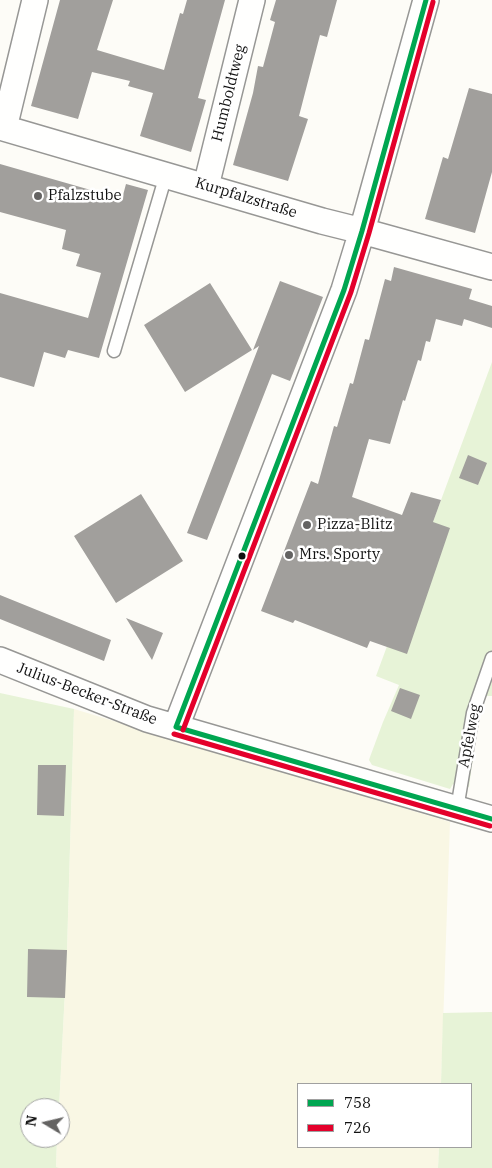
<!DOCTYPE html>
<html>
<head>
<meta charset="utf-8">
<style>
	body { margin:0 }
	#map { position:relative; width:492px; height:1168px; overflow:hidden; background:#fdfcf7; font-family:"IBM Plex Serif",serif }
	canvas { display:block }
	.legend { position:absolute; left:297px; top:1083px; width:175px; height:65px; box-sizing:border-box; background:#fff; border:1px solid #a0a0a0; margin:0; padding:6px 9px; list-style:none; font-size:15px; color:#111 }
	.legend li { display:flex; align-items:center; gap:10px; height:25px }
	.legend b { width:25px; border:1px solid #a0a0a0 }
	.north { position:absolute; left:20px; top:1098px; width:50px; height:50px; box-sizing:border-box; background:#fff; border:1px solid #a0a0a0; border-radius:50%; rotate:279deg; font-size:14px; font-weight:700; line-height:20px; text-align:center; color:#111 }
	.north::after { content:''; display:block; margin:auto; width:18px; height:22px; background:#646362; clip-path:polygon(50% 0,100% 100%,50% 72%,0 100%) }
</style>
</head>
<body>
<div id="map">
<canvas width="492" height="1168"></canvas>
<ul class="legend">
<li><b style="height:6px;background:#00a651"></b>758</li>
<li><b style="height:6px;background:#e4002b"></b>726</li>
</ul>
<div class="north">N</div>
</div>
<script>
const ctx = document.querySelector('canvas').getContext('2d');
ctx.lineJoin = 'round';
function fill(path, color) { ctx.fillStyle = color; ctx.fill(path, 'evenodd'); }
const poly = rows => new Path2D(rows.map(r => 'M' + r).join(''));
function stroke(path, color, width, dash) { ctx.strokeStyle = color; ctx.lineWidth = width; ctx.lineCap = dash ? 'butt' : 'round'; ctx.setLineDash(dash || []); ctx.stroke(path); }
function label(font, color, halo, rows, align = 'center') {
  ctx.font = font + ' "IBM Plex Serif",serif'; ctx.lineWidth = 5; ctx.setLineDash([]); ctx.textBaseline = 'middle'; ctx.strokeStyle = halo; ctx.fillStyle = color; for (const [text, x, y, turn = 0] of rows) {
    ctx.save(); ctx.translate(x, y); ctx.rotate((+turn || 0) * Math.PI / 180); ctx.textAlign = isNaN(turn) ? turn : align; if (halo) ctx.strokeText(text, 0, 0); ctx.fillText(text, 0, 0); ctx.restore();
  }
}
fill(poly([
	[74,709,450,822,441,1084,298,1084,298,1147,439,1147,438,1168,56,1168,57,1138,60,1138,59,1108,67,950]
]), '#f9f7e4');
fill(poly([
	[492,362,492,696,484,696,478,719,469,787,453,784,450,789,372,765,369,760,370,757,383,722,399,685,376,676],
	[0,693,74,709,67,950,59,1108,30,1108,30,1138,57,1138,56,1167,59,1168,0,1168],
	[492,1012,492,1168,438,1168,439,1147,471,1147,471,1084,441,1084,443,1013]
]), '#e7f3d7');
fill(poly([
	[60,0,113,0,97,50,164,70,180,13,183,14,187,0,225,0,198,98,206,100,191,152,140,136,153,93,128,86,130,81,92,72,78,119,31,106],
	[276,0,337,0,327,37,320,35,299,116,308,119,288,181,233,165,253,93,258,66,263,67,275,22,270,20],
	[469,88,492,94,492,172,475,233,425,219,443,157,448,159],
	[0,164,122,199,126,184,148,190,99,358,68,350,65,358,44,352,34,387,0,377,0,293,88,318,101,273,76,266,80,254,62,249,66,230,0,212],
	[394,267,472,289,469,299,492,306,492,328,464,319,462,326,436,319,430,342,426,341,421,361,418,360,405,401,403,400,390,444,369,439,352,497,402,515,411,492,441,500,433,522,450,528,407,654,370,641,367,648,295,620,293,623,261,611,311,481,318,484,334,426,337,427,350,383,353,384,365,339,369,340,385,279,391,281],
	[280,281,323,297,290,381,272,374,207,540,187,533,259,346,253,350],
	[210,283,252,350,185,392,144,325],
	[468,455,487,463,478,485,459,478],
	[141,494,183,561,116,603,74,536],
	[0,595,111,640,104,661,0,619],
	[126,618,163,633,152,660],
	[400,688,420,695,411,719,391,711],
	[38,765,66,765,64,816,37,815],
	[28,949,67,950,65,998,27,997]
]), '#a19f9c');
const service = poly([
	[114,351,166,175],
	[457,809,473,713,492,658]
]);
const minor = poly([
	[0,127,322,221,362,231,492,267],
	[4,128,35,0],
	[206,186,252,0],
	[0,660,147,719,492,819],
	[176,727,344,290,362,231,426,0]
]);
stroke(service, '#979795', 15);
stroke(minor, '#979795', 28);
stroke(service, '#fffffe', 12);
stroke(minor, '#fffffe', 25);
stroke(poly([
	[176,727,344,290,362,231,426,0],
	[176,727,492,819]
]), '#00a651', 5);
stroke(poly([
	[183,730,351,292,369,233,433,2],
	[174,734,490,826]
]), '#e4002b', 5);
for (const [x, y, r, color] of [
	[38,196,5,"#646362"],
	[307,525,5,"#646362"],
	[289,555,5,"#646362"],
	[242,556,4.5,"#111"]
]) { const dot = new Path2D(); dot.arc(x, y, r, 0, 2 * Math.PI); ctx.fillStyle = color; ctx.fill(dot); stroke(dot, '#fff', 2); }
label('15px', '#111', '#fff', [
	["Humboldtweg",229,93,-76],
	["Kurpfalzstraße",246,198,17],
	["Julius-Becker-Straße",87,694,21],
	["Apfelweg",470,736,-79]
]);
label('15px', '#111', '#fff', [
	["Pfalzstube",48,196],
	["Pizza-Blitz",317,525],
	["Mrs. Sporty",299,555]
], 'left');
</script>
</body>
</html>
